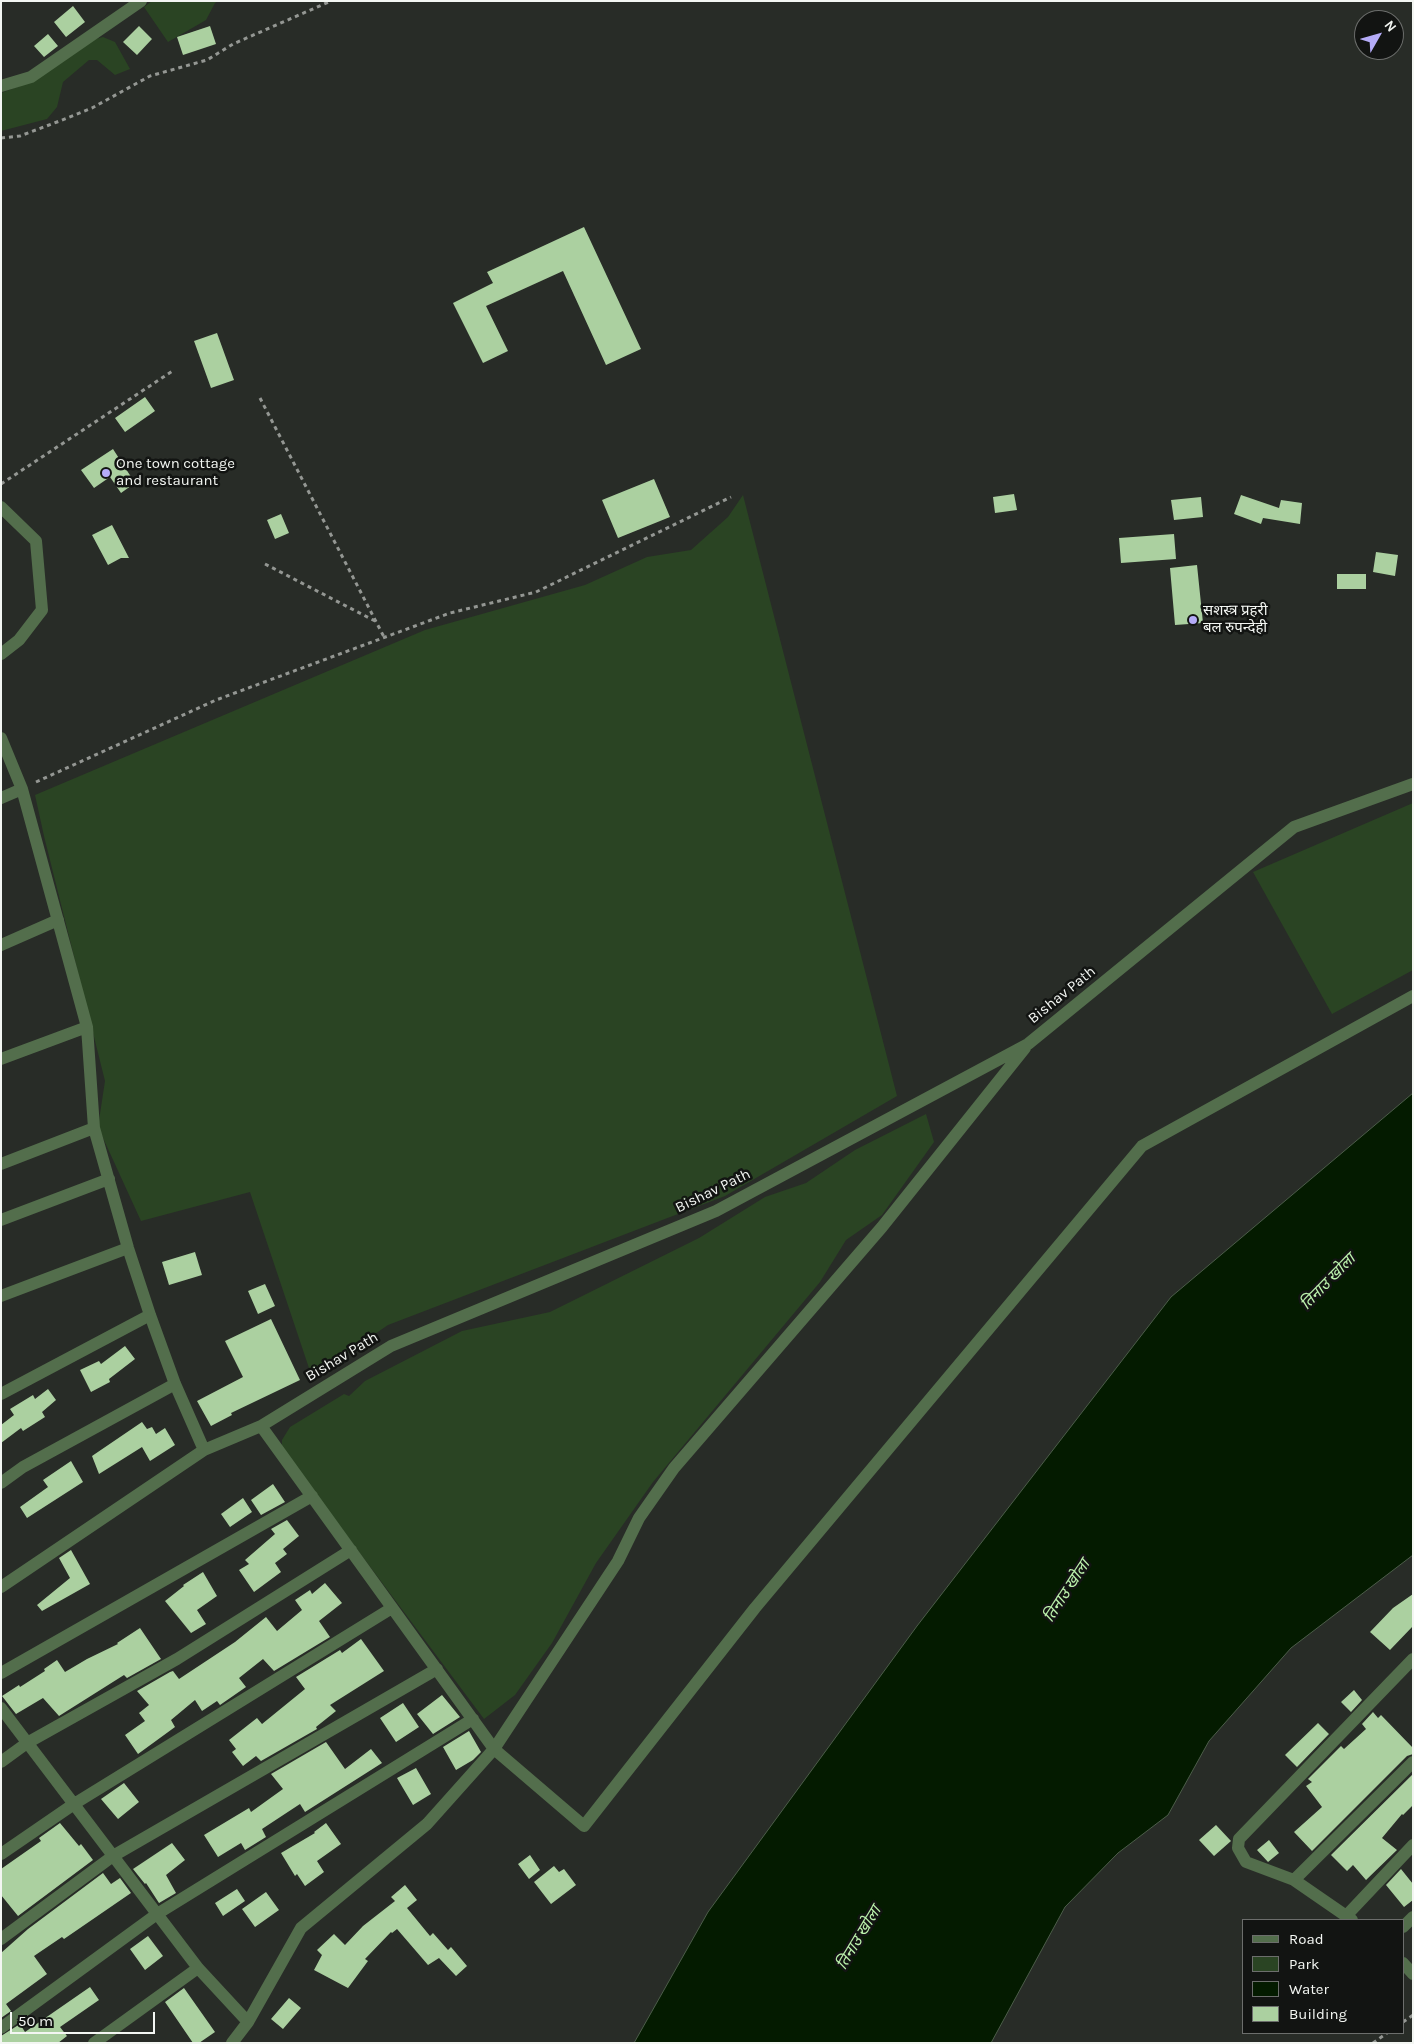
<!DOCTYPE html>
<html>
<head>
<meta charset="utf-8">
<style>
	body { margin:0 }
	#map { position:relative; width:1414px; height:2044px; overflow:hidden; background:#282c27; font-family:Karla,sans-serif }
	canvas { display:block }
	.frame { position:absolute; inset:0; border:2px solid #f3f6f2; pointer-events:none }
	.legend { position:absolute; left:1242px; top:1919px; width:162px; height:115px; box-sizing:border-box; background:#121412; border:1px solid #6c6e6c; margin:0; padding:6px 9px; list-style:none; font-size:15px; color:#f3f6f2 }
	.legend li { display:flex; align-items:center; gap:10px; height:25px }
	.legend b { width:25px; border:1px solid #6c6e6c }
	.north { position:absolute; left:1354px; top:10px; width:50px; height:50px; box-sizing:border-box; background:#121412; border:1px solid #6c6e6c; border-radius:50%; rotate:52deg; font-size:14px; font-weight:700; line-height:20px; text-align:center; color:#f3f6f2 }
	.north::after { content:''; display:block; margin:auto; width:18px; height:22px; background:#b5acf8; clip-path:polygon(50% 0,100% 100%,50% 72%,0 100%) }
	.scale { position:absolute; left:10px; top:2012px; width:145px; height:22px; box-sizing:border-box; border:2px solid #f3f6f2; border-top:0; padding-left:6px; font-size:15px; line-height:18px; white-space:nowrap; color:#f3f6f2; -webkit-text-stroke:4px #121412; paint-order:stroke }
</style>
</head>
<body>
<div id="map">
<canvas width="1414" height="2044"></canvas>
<div class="frame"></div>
<ul class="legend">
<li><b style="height:6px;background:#536e4c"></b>Road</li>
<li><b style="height:14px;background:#2a4423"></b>Park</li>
<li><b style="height:14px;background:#041b00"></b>Water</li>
<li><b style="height:14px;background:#abd0a0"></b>Building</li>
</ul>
<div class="north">N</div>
<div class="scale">50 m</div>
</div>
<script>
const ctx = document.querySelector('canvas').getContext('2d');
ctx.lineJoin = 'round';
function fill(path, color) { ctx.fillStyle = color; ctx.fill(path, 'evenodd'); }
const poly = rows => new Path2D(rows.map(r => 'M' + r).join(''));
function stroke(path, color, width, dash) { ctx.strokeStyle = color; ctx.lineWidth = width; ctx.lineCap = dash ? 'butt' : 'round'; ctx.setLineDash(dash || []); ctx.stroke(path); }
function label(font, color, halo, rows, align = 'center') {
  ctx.font = font + ' Karla,"Noto Sans Devanagari",sans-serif'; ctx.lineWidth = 5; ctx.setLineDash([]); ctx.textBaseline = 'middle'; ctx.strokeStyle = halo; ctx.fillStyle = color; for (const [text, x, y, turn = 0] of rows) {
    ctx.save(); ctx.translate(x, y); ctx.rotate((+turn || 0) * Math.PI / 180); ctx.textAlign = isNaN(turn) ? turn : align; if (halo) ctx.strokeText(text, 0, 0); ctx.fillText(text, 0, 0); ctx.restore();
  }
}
fill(poly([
	[152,1,218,1,215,3,206,20,168,42,144,7],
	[103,37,115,42,130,69,115,75,97,60,89,60,63,82,57,107,47,119,1,131,1,93,20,86,92,40],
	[743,495,897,1096,725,1196,388,1325,312,1377,250,1192,141,1221,98,1127,105,1081,44,836,35,795,425,630,585,585,647,557,691,550,728,517],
	[1413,803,1413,970,1332,1014,1253,872],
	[926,1114,934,1142,882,1215,846,1240,820,1282,653,1482,596,1563,552,1643,515,1695,484,1719,282,1449,282,1440,290,1427,344,1394,349,1396,365,1381,462,1331,550,1312,699,1238,765,1197,806,1183,855,1150]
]), '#2a4423');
const water = poly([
	[1413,1093,1413,1555,1291,1648,1209,1741,1168,1815,1118,1853,1065,1907,991,2043,634,2043,708,1912,917,1626,1171,1297,1413,1093]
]);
fill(water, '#041b00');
stroke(water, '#4c5d49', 1);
fill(poly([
	[73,6,85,22,66,37,54,22],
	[139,26,152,39,137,55,123,42],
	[210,26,216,44,183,55,177,37],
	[48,34,58,46,44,57,34,46],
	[584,227,641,349,606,365,563,271,486,306,508,351,483,363,453,303,493,283,487,272],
	[217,333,234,380,211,388,194,341],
	[145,397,155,411,125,432,115,418],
	[113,449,135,483,121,493,110,477,94,488,81,470],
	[654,479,670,517,618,538,602,500],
	[1014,494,1017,510,995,513,993,497],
	[1241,495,1279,508,1281,500,1302,503,1300,524,1263,518,1261,524,1234,514],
	[1201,497,1203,517,1174,520,1171,500],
	[281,514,289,533,275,539,267,520],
	[112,525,129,558,121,558,108,565,92,535],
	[1174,534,1176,559,1121,563,1119,538],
	[1376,552,1398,555,1395,576,1373,572],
	[1197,565,1203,623,1175,625,1170,568],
	[1337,574,1366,574,1366,589,1337,589],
	[195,1252,202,1275,169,1285,162,1262],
	[265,1284,275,1306,258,1314,248,1291],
	[271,1319,300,1380,231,1413,232,1415,211,1426,197,1401,243,1377,225,1341],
	[125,1346,135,1359,109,1379,110,1382,91,1392,80,1370,99,1361,101,1364],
	[48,1389,56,1400,42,1412,45,1417,23,1431,21,1428,1,1443,1,1425,14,1415,10,1409,33,1395,35,1399],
	[142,1422,147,1429,152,1427,156,1434,165,1428,175,1445,150,1461,142,1447,99,1474,92,1456],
	[71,1461,83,1482,27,1518,20,1507,48,1487,43,1480],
	[273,1484,285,1502,261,1515,251,1500],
	[243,1498,252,1512,230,1527,221,1514],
	[287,1520,299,1536,283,1549,287,1554,275,1563,281,1572,254,1592,239,1570,249,1564,245,1560,275,1534,271,1529],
	[71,1550,90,1584,42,1611,37,1605,70,1578,59,1558],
	[203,1572,217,1596,197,1610,206,1624,191,1633,165,1601,184,1586,183,1585],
	[325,1583,342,1603,319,1621,330,1637,274,1671,263,1659,239,1678,246,1687,220,1705,217,1701,202,1711,195,1700,171,1720,175,1727,138,1754,125,1735,145,1721,139,1713,149,1705,137,1691,170,1672,173,1671,179,1679,235,1642,266,1617,277,1631,302,1610,295,1600,310,1590,312,1594],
	[1413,1594,1413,1626,1390,1650,1370,1632,1393,1608],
	[140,1628,161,1659,127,1678,124,1675,59,1716,43,1698,16,1714,2,1696,19,1685,20,1687,45,1671,44,1669,57,1660,65,1672,87,1659,118,1644,117,1643],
	[361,1639,384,1671,330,1705,336,1711,316,1727,317,1729,261,1761,256,1756,243,1766,232,1752,236,1749,229,1740,257,1718,262,1724,305,1689,296,1677,340,1650,342,1653],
	[1354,1690,1362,1700,1351,1712,1341,1702],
	[442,1695,460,1717,433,1734,417,1714],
	[403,1703,419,1727,396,1742,380,1718],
	[1373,1712,1378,1718,1381,1715,1413,1748,1413,1754,1407,1756,1312,1851,1294,1832,1322,1807,1306,1786,1312,1782,1308,1779,1341,1746,1344,1749,1366,1729,1362,1724],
	[1318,1723,1329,1734,1297,1767,1285,1755],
	[469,1731,481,1752,473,1760,456,1770,443,1747],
	[326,1742,345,1769,371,1749,382,1763,305,1812,300,1804,262,1829,266,1837,245,1850,241,1843,218,1857,204,1835,249,1808,251,1812,283,1789,271,1774],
	[416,1768,431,1794,413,1805,397,1778],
	[1413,1774,1413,1805,1403,1815,1402,1814,1382,1838,1397,1850,1366,1880,1353,1865,1347,1871,1331,1855],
	[124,1783,139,1802,118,1819,101,1799],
	[60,1823,79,1846,81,1844,93,1860,18,1916,1,1895,1,1869,41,1841,39,1838],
	[326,1823,341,1844,317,1861,324,1872,305,1886,297,1874,295,1876,281,1853,315,1833,314,1832],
	[1216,1825,1231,1841,1214,1856,1199,1840],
	[1269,1840,1279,1853,1268,1862,1257,1850],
	[172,1843,185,1860,166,1875,176,1893,159,1903,146,1883,145,1884,133,1869],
	[530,1855,540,1870,529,1879,518,1864],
	[554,1866,559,1872,564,1869,576,1885,551,1904,534,1882],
	[1401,1869,1413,1884,1413,1900,1404,1907,1386,1885],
	[103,1873,111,1884,120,1878,131,1893,64,1939,62,1937,34,1956,47,1974,6,2004,11,2011,1,2018,1,1953,28,1929],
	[405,1885,417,1900,407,1908,430,1936,433,1933,448,1950,451,1947,467,1966,456,1976,439,1958,428,1965,397,1929,392,1933,391,1932,365,1959,368,1961,348,1988,314,1970,322,1955,317,1950,334,1934,345,1945,363,1926,395,1901,391,1897],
	[237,1889,245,1901,223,1916,215,1903],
	[266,1892,279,1910,255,1927,242,1909],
	[148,1936,163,1956,145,1970,130,1949],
	[90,1987,99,2000,60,2027,67,2036,58,2043,1,2043,1,2036,20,2024,25,2032],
	[184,1988,215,2032,199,2043,193,2043,165,2002],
	[289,1998,301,2008,283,2029,271,2019]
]), '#abd0a0');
stroke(poly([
	[1,138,20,136,57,122,92,108,150,76,207,60,233,44,331,1],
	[260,398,384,637],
	[1,484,174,370],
	[265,564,375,621],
	[36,782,216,700,450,613,536,592,731,497],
	[1403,2022,1413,2015],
	[1373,2043,1387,2033]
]), '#949793', 3, [4, 4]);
stroke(poly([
	[1,507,36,541,42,610,19,640,1,654],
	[1,738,22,789,87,1027,94,1128,128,1248,150,1315,175,1384,204,1450],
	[1,798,22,789],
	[1,945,58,920],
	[1,1059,87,1027],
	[1,1164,94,1128],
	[1,1220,109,1179],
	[1,1296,128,1248],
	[1,1394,150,1315],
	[261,1426,494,1749,584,1826,755,1608,1142,1146,1413,996],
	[1,1483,23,1467,175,1384],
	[1,1587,204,1450,261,1426,391,1346,716,1211,1028,1044,1294,827,1413,784],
	[1,1673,312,1496],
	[1,1708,198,1968,248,2022],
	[1,1762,27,1743,177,1659,351,1550],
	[1,1854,74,1804,392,1608],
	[1294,1880,1413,1762],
	[1346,1916,1413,1845],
	[1352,1920,1294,1880,1246,1862,1238,1848,1239,1839,1413,1659],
	[1403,1927,1413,1917],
	[1,1939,113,1856,437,1669],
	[1403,1963,1413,1974],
	[1,2028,157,1914,473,1719],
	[94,2043,198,1968],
	[232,2043,248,2022,301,1928,427,1824,494,1749,618,1561,639,1518,674,1468,882,1227,1025,1048]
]), '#536e4c', 12);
stroke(poly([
	[1,86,31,77,141,1]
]), '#536e4c', 12);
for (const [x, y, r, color] of [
	[106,473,5,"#b5acf8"],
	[1193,620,5,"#b5acf8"]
]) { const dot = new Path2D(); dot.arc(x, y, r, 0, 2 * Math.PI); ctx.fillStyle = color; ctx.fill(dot); stroke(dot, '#121412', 2); }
label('15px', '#f3f6f2', '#121412', [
	["One town cottage",116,464],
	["and restaurant",116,481],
	["सशस्त्र प्रहरी",1203,611],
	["बल रुपन्देही",1203,628]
], 'left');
label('15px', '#f3f6f2', '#121412', [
	["Bishav Path",1062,995,-39],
	["Bishav Path",713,1191,-26],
	["Bishav Path",342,1357,-31]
]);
label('italic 16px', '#bcf2ad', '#121412', [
	["तिनाउ खोला",1328,1282,-46],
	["तिनाउ खोला",1067,1591,-57],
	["तिनाउ खोला",859,1938,-59]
]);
</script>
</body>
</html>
